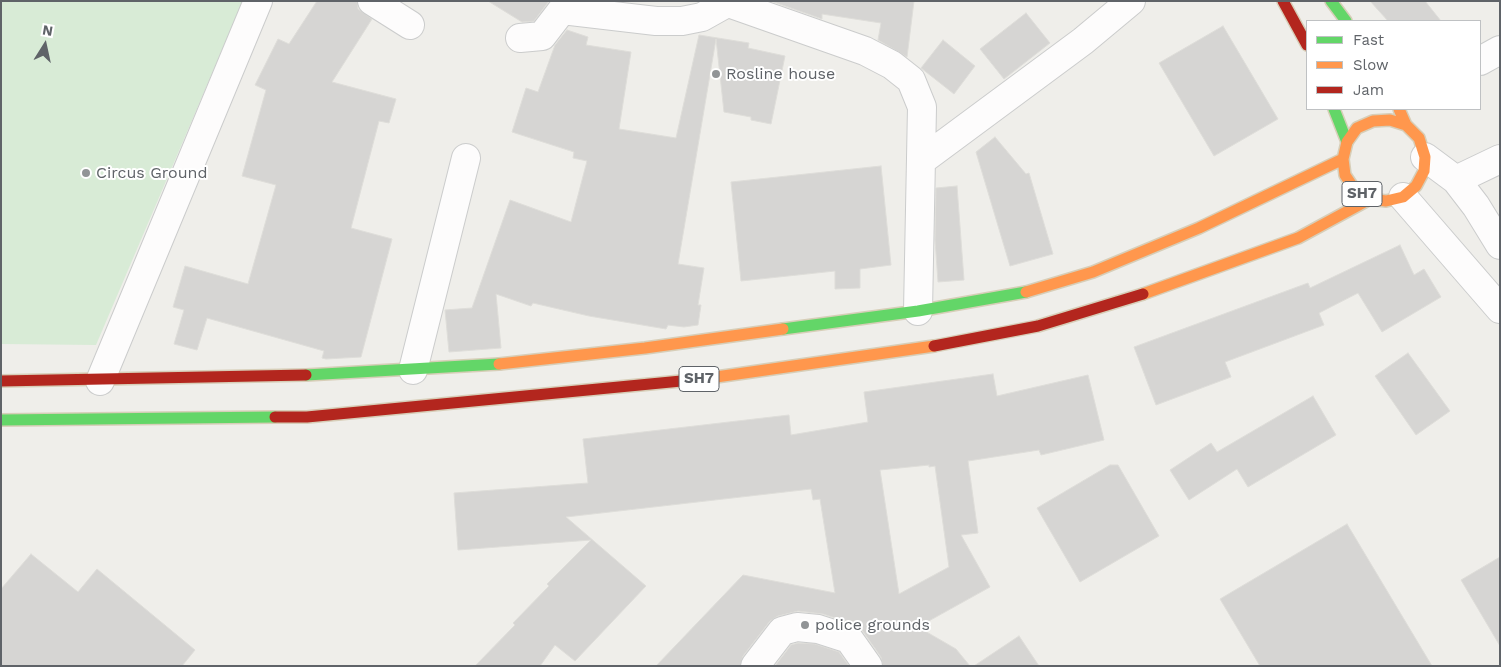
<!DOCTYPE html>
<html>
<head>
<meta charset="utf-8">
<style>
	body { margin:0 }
	#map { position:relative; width:1501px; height:667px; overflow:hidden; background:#efeeea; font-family:"Work Sans",sans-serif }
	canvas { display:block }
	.frame { position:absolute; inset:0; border:2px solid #5f6368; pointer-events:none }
	.legend { position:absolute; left:1306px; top:20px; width:175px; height:90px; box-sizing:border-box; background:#fff; border:1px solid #bfc1c3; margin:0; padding:6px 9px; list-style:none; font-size:15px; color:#5f6368 }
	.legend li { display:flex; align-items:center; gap:10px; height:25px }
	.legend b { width:25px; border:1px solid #bfc1c3 }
	.north { position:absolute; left:20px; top:20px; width:50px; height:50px; -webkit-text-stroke:4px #fff; paint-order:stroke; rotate:10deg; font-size:14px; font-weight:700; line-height:20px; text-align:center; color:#5f6368 }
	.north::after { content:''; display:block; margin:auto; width:18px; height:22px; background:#5f6368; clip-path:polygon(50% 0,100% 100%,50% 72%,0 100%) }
</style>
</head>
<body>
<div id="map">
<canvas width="1501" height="667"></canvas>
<div class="frame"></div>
<ul class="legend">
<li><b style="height:6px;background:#63d668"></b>Fast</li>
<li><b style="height:6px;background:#ff974d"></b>Slow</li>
<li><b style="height:6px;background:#b3261e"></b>Jam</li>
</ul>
<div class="north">N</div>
</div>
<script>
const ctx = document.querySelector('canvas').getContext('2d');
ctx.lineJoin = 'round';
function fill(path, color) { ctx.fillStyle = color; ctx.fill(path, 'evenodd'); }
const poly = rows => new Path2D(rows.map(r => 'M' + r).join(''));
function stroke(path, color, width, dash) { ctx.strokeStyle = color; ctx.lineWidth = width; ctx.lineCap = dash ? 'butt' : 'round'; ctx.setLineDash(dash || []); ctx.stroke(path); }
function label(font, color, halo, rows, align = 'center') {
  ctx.font = font + ' "Work Sans",sans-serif'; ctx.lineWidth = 4; ctx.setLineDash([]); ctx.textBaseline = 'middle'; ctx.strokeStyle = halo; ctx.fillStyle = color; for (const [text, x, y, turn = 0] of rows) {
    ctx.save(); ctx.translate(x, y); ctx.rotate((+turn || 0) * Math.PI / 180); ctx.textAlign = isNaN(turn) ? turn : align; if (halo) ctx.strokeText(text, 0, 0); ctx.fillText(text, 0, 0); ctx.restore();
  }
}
fill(poly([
	[1,1,243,1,96,345,1,344]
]), '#d8ebd6');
const building = poly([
	[317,1,357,1,358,9,372,19,332,82,396,99,389,123,379,121,351,228,392,239,361,357,326,359,322,358,324,351,207,318,197,350,174,344,184,310,173,307,185,266,248,284,276,185,242,176,266,90,255,85,278,39,289,44,317,1],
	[488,1,549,1,534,21,522,22,488,1],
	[771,1,914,1,907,57,878,40,881,23,822,14,822,19,771,1],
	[1370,1,1425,1,1441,21,1388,21,1370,1],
	[1026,13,1050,43,1004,79,980,49,1026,13],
	[1223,26,1278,119,1214,156,1159,63,1223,26],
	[567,30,588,37,586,45,631,52,619,129,676,138,699,35,749,43,748,48,785,56,771,124,751,120,751,117,724,112,716,39,678,264,704,268,698,305,701,305,698,325,684,327,668,325,666,329,589,316,533,303,531,306,496,294,501,348,449,352,445,310,472,308,510,200,571,222,587,161,573,158,574,152,512,132,526,88,538,92,555,45,567,30],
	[943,40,975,66,954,94,921,68,943,40],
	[995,137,1026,174,1029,173,1053,254,1010,266,976,152,995,137],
	[881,166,891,265,860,269,860,288,835,289,835,271,741,281,731,182,881,166],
	[957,186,964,280,938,282,935,240,936,188,957,186],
	[1400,245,1414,275,1424,269,1441,297,1382,332,1358,293,1319,313,1324,325,1225,362,1231,377,1156,405,1134,347,1308,283,1310,288,1400,245],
	[1408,353,1450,411,1416,435,1375,376,1408,353],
	[993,374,997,396,1088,375,1104,440,1041,455,1039,450,968,461,978,533,961,535,990,587,918,627,956,649,970,666,883,666,881,657,862,630,854,624,823,614,798,611,778,616,770,621,743,656,740,666,656,666,743,575,835,593,820,499,813,500,811,489,566,517,646,586,575,661,555,645,540,666,475,666,515,625,513,623,549,586,547,584,591,540,458,550,454,493,588,483,583,439,789,415,791,435,868,422,864,392,993,374],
	[929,465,929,467,935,466,949,567,899,594,880,470,929,465],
	[1313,396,1336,435,1248,487,1237,469,1189,500,1170,470,1211,443,1217,452,1313,396],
	[1110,465,1118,465,1159,536,1080,582,1037,508,1110,465],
	[1347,524,1432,666,1260,666,1220,599,1347,524],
	[31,554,78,592,97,569,195,650,182,666,1,666,1,589,31,554],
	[1500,557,1500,646,1461,580,1500,557],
	[1019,636,1039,666,974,666,1019,636],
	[798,643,815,644,839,652,849,666,775,666,791,645,798,643]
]);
fill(building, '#d6d5d3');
stroke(building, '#deddd9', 1);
const street = poly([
	[372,1,410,25],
	[723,1,865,51,892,65,911,80,922,107,918,311],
	[520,38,542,36,562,10,656,21,682,21,702,17,727,3],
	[1480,61,1500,50],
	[1425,157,1456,180,1476,206,1500,245],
	[921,161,1083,41,1131,1],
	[1456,180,1500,159],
	[1403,197,1500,309],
	[413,370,466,158],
	[100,381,258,1],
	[755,666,782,631,797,627,818,629,849,639,868,666]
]);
const fast = poly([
	[1331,1,1346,21],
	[1334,109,1347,142],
	[783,329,918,311,1026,292],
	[306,375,499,364],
	[1,420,275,417]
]);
const slow = poly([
	[1399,109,1406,125,1419,138,1425,157,1424,171,1416,186,1403,197,1386,201,1370,199,1355,190,1345,175,1343,159,1347,142,1357,128,1373,121,1390,120,1406,125],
	[1026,292,1093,272,1199,228,1343,159],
	[1143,294,1298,238,1370,199],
	[499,364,645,348,783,329],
	[702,379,934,346]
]);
const jam = poly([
	[1283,1,1307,45],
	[934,346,1038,326,1143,294],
	[1,381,306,375],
	[275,417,307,417,702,379]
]);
stroke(street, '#cbcccc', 30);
stroke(fast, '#d7ceb8', 14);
stroke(slow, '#d7ceb8', 14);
stroke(jam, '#d7ceb8', 14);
stroke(street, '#fdfcfc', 28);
stroke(fast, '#63d668', 11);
stroke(slow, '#ff974d', 11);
stroke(jam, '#b3261e', 11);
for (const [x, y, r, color] of [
	[716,74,5,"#919496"],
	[86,173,5,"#919496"],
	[805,625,5,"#919496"]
]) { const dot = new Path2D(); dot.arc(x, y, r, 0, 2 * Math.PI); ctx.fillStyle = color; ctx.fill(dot); stroke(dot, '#fff', 2); }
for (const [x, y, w] of [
	[1362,194,40],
	[699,379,40]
]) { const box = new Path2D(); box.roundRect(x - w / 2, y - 12.5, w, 25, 4); ctx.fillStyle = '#fff'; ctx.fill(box); stroke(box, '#5f6368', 1); }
label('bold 15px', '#5f6368', null, [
	["SH7",1362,194],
	["SH7",699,379]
]);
label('16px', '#5f6368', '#fff', [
	["Rosline house",726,74],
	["Circus Ground",96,173],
	["police grounds",815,625]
], 'left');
</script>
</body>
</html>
